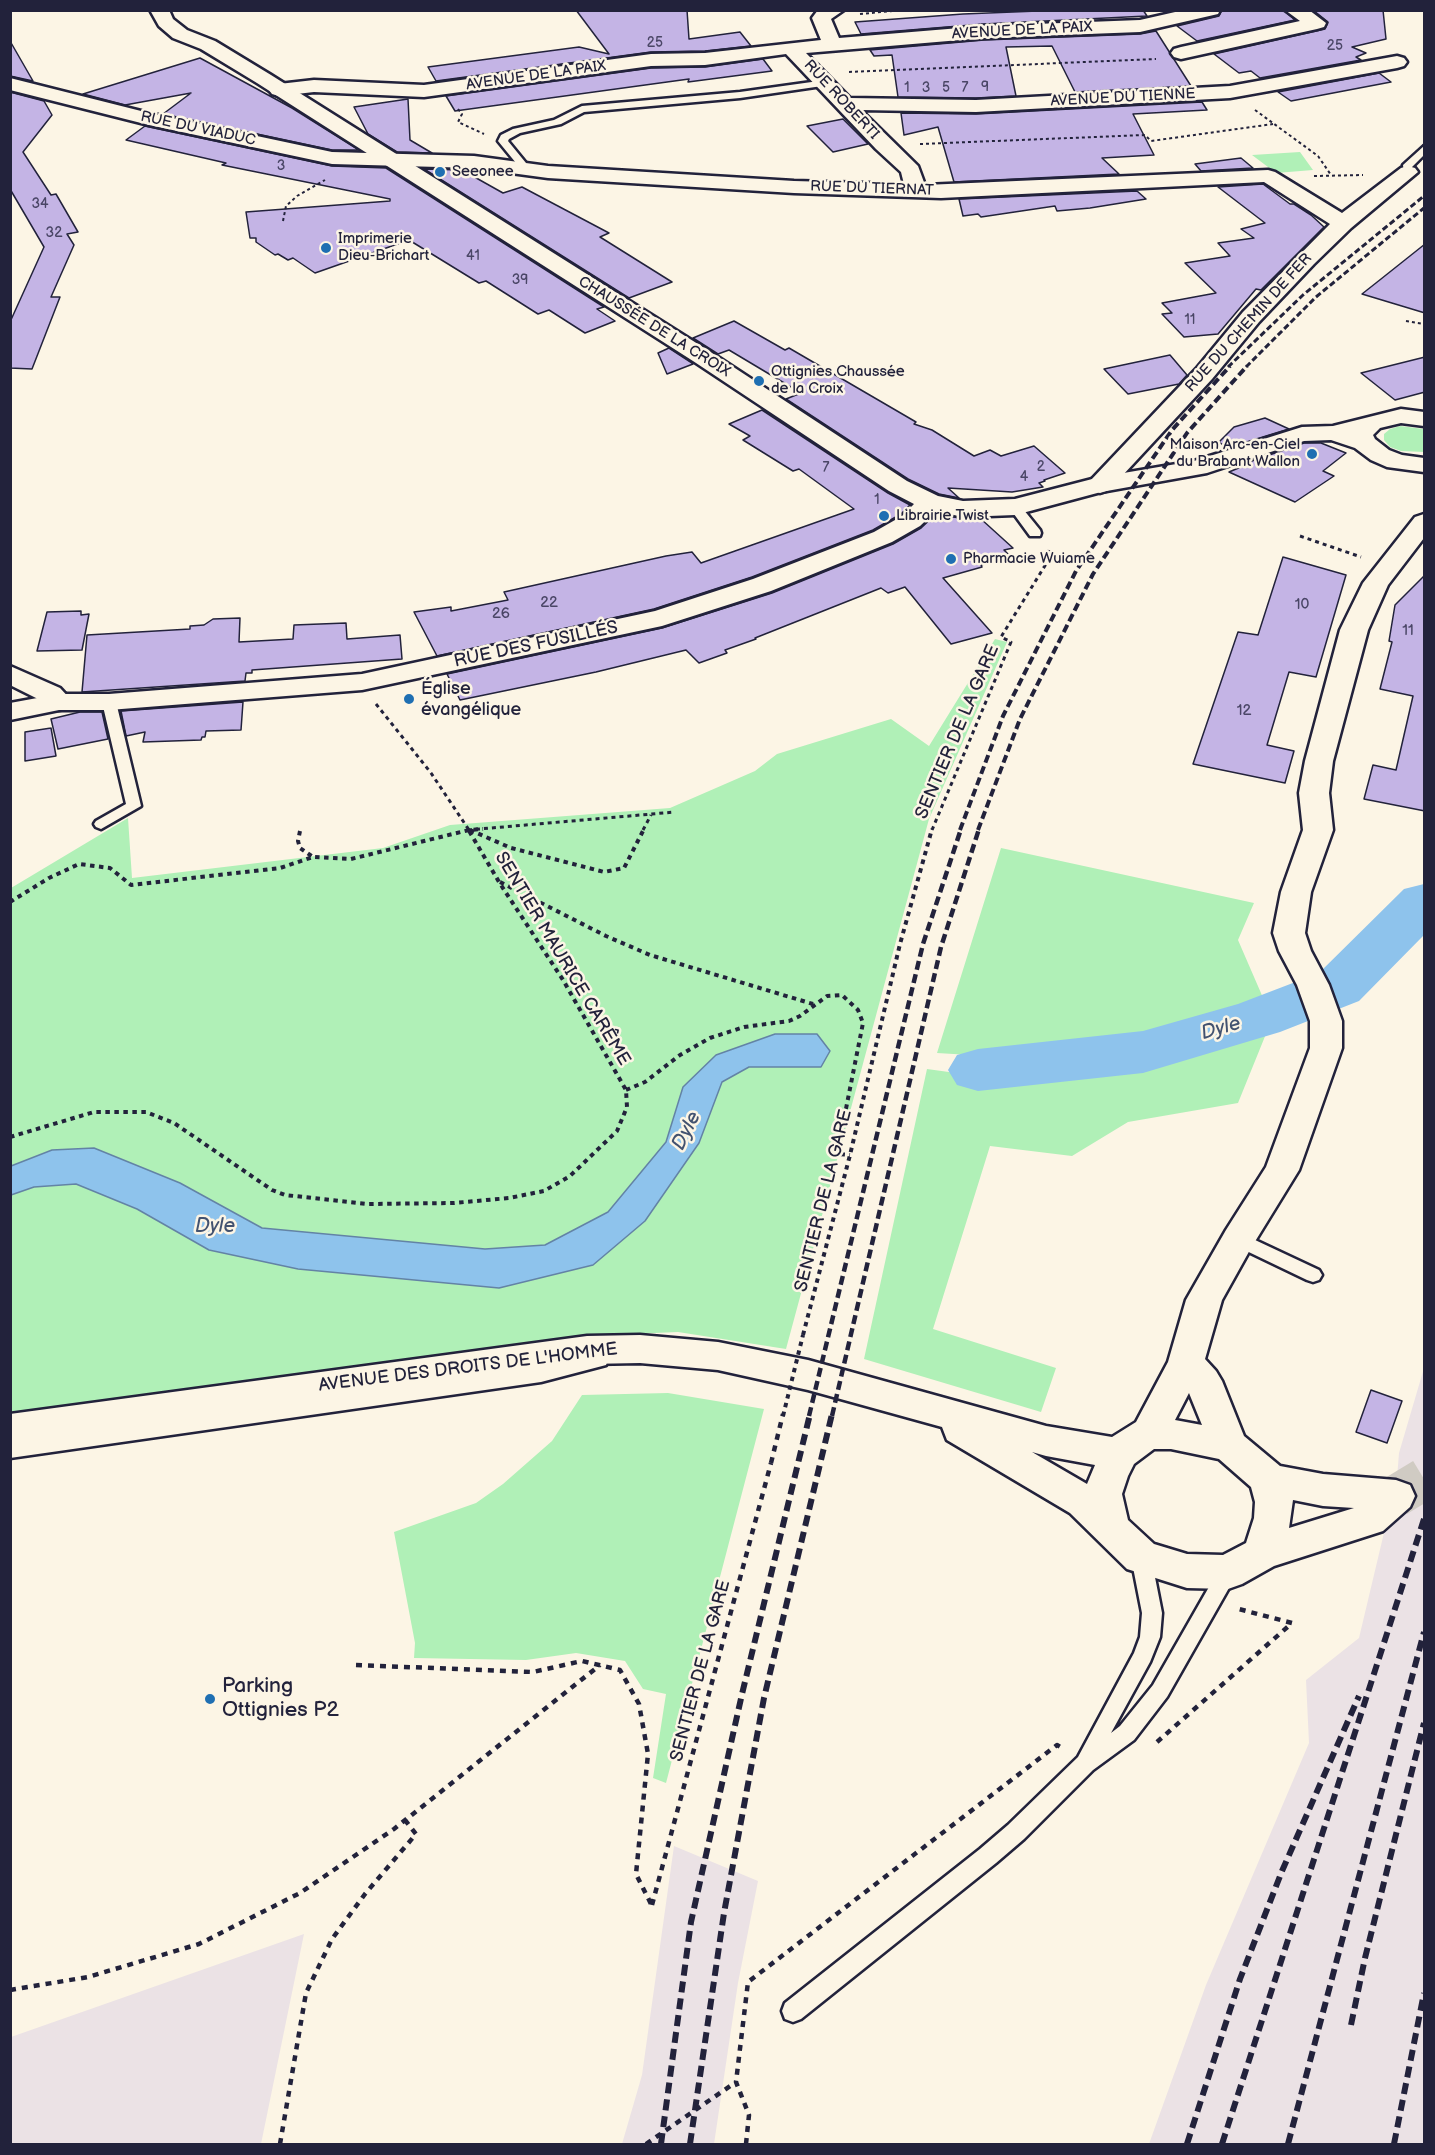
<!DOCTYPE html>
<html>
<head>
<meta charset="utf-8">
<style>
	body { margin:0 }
	#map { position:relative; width:1435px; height:2155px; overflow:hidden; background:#fcf5e5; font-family:"Balsamiq Sans",sans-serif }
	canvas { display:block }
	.frame { position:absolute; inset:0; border:12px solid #22223b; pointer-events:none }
</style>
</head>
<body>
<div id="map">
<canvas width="1435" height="2155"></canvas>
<div class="frame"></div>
</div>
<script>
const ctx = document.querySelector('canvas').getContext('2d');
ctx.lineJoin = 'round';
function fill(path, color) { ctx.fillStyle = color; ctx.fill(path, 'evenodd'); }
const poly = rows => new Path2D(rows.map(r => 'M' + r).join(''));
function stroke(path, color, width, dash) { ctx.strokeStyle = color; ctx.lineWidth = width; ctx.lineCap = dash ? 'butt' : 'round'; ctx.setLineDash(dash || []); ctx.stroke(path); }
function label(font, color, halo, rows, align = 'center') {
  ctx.font = font + ' "Balsamiq Sans",sans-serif'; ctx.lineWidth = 5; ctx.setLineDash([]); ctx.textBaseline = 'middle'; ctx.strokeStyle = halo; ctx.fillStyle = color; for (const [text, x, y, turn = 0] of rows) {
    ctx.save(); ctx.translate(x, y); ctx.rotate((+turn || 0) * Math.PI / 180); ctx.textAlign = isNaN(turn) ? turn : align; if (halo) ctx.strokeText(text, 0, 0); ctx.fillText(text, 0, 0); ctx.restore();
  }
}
fill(poly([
	[1424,1368,1424,2144,1149,2144,1206,1985,1309,1743,1306,1680,1359,1638,1397,1478,1399,1453],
	[674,1846,758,1881,738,1983,714,2144,622,2144,642,2075],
	[304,1934,261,2144,11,2144,11,2037]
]), '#ebe2e5');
fill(poly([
	[1300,152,1313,170,1276,173,1252,155],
	[1400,426,1424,429,1424,452,1401,451,1390,447,1384,440,1384,434,1390,429],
	[995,639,1007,642,929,819,786,1349,678,1332,583,1336,11,1416,11,888,128,818,132,878,383,848,450,825,670,808,755,771,777,754,891,719,929,746],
	[1001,848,1254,903,1238,940,1264,1000,1112,1047,1003,1057,937,1053],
	[1270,1024,1238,1103,1128,1122,1072,1156,990,1146,933,1329,1056,1368,1041,1412,864,1359,927,1069,985,1077,1148,1058],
	[668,1393,764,1409,666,1783,653,1778,666,1694,643,1689,625,1661,576,1653,526,1660,414,1658,415,1643,394,1532,476,1503,503,1484,552,1441,582,1395]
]), '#b0f0b7');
const water = poly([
	[775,1034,817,1034,830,1051,821,1067,749,1067,722,1082,699,1143,645,1221,593,1265,499,1288,298,1269,209,1250,137,1209,76,1184,34,1187,11,1195,11,1166,52,1150,94,1148,180,1183,262,1228,485,1249,545,1245,608,1212,666,1142,683,1087,716,1055,775,1034]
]);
fill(water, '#8ec3ec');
stroke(water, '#6383a5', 1.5);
fill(poly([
	[1424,884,1424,935,1359,1001,1280,1032,1143,1073,978,1091,957,1085,948,1070,957,1055,978,1049,1143,1031,1238,1004,1319,973,1404,889,1424,884]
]), '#8ec3ec');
const building = poly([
	[576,10,687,10,689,39,740,32,751,46,705,51,651,52,436,81,428,67,579,47,609,54,576,10],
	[1063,10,1143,10,1147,16,984,24,861,34,855,22,963,14,1063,10],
	[1222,10,1283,10,1295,20,1197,41,1177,26,1219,16,1222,10],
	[1313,10,1383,10,1386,39,1352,47,1366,53,1356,57,1361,60,1260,78,1251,71,1239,73,1214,54,1325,29,1328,22,1313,10],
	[1156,31,1191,86,1075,92,1052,46,1006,47,1016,96,976,98,898,97,892,55,874,56,870,50,984,40,1140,34,1156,31],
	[10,41,33,81,10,76,10,41],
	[200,58,292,108,359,150,332,150,163,114,191,93,125,105,83,94,200,58],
	[763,59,772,71,688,82,689,79,455,111,446,96,651,68,705,67,763,59],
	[1379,73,1391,82,1291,101,1278,92,1379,73],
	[10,92,44,101,52,115,23,152,51,195,56,194,78,232,67,234,74,245,51,297,60,297,32,369,10,368,10,322,44,247,10,189,10,92],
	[408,99,410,140,432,153,397,152,368,134,354,107,408,99],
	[1202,102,1207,110,1133,114,1154,155,1102,158,1119,174,954,182,938,127,904,135,901,113,976,114,1202,102],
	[843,119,868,144,833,152,807,126,843,119],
	[145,126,332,166,386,168,604,307,597,309,615,321,585,333,549,310,538,314,486,281,479,283,409,240,315,273,293,258,288,260,278,254,275,255,256,242,256,238,250,238,246,212,390,201,390,199,222,165,226,163,126,140,145,126],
	[1241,158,1253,168,1201,171,1195,164,1241,158],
	[424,169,462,170,503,193,522,187,609,233,600,237,672,282,629,298,424,169],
	[1263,184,1290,204,1294,204,1311,215,1324,227,1261,290,1256,289,1218,334,1184,337,1162,314,1172,313,1162,303,1216,293,1185,263,1230,256,1218,243,1254,238,1241,229,1265,223,1218,187,1263,184],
	[1137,191,1146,199,1090,208,1057,211,1055,206,981,217,978,214,963,216,959,199,1137,191],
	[1425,244,1425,313,1362,294,1381,279,1425,244],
	[734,321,785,350,789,348,916,422,914,424,932,430,974,456,990,450,1001,456,1034,446,1065,473,1044,480,1045,481,1039,483,1043,487,1012,492,948,488,959,498,939,494,908,479,786,399,801,393,729,350,718,354,693,338,734,321],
	[669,348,692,363,693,364,667,374,658,353,669,348],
	[1170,355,1187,375,1179,384,1128,394,1104,369,1170,355],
	[1425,357,1425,392,1395,400,1361,373,1425,357],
	[762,410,888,493,910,505,901,514,873,530,752,577,654,609,437,656,414,612,451,607,451,611,508,600,504,592,666,556,692,552,701,563,854,509,799,469,793,471,743,440,750,436,729,424,762,410],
	[1265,418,1289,429,1227,448,1219,442,1234,427,1265,418],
	[1304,443,1321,443,1346,453,1323,471,1334,476,1295,502,1229,472,1248,464,1246,463,1304,443],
	[937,513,963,519,981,519,1013,548,1004,550,1010,556,981,565,982,567,943,578,992,633,951,644,905,587,888,593,881,588,755,638,756,639,725,650,727,653,699,663,686,650,596,672,460,700,447,674,662,628,772,593,893,544,921,528,937,513],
	[1283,557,1346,575,1316,677,1289,672,1267,745,1294,751,1285,783,1193,764,1238,632,1258,635,1283,557],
	[1425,575,1425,811,1364,799,1373,765,1396,770,1413,696,1380,689,1392,642,1389,641,1395,605,1425,575],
	[81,611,81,615,89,614,82,650,37,651,47,612,81,611],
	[240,618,239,642,293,639,294,625,346,623,347,639,400,635,402,659,252,670,252,673,246,673,245,681,82,692,87,635,190,629,190,626,204,625,213,619,240,618],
	[243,702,241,730,206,731,205,737,202,737,201,740,143,742,145,732,126,736,121,711,243,702],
	[80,712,102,712,108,739,58,749,51,719,80,712],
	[51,728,56,756,25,761,25,732,51,728],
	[1371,1390,1402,1401,1387,1443,1356,1432,1371,1390]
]);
fill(building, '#c4b4e5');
stroke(building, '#22223b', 1.5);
stroke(poly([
	[1396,1496,1424,1479]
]), '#d0cbc3', 42, [42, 21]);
const lane = poly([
	[826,80,831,83,829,85,740,98,584,112,561,124,520,133,509,139,508,141,526,163,523,171,519,172,514,169,516,163,498,141,501,135,513,129,554,120,582,106,740,92,826,80],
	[1424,146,1424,155,1412,167,1412,174,1404,174,1403,165,1424,146],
	[1015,503,1019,504,1040,530,1041,533,1040,536,1030,536,1011,510,1009,507,1011,504,1015,503],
	[109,698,116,702,141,806,101,829,96,827,94,824,96,821,126,804,102,702,109,698],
	[1238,1232,1319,1270,1322,1275,1319,1280,1313,1282,1307,1280,1232,1244,1229,1239,1232,1234,1238,1232],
	[599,1353,606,1355,608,1360,606,1365,541,1382,10,1458,10,1442,541,1368,599,1353],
	[1141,1549,1148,1551,1151,1557,1162,1613,1160,1637,1150,1662,1111,1733,1120,1726,1153,1685,1221,1566,1228,1564,1235,1566,1238,1572,1167,1697,1134,1740,1093,1770,1024,1839,996,1863,801,2019,793,2022,785,2019,782,2011,785,2003,980,1849,1008,1825,1078,1757,1134,1653,1140,1637,1142,1613,1131,1557,1134,1551,1141,1549]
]);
const street = poly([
	[818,10,844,10,831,19,839,38,984,26,1140,20,1184,10,1220,10,1218,14,1140,32,984,38,806,53,850,98,976,100,1230,86,1397,56,1404,58,1407,62,1404,66,1397,68,1230,98,976,112,861,110,918,166,925,185,1268,170,1275,172,1342,213,1401,168,1408,166,1415,168,1418,172,1351,228,1314,264,1259,322,1212,379,1109,490,1100,493,1091,490,1087,485,1091,480,1196,369,1243,312,1330,224,1264,182,941,198,794,193,548,178,474,168,332,164,149,125,10,90,10,78,149,113,332,152,474,156,548,166,794,181,904,184,901,172,876,149,786,54,705,65,651,66,424,97,314,92,279,96,272,94,269,90,272,86,279,84,314,80,424,85,651,54,705,53,821,40,812,18,818,10],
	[1285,10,1309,10,1326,23,1324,27,1317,29,1181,59,1174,57,1171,53,1174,49,1181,47,1300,21,1285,10],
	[10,666,60,688,73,702,69,708,59,710,49,708,40,700,10,685,10,666]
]);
const secondary = poly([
	[150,10,169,10,173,19,187,30,215,41,271,75,709,351,907,481,938,496,963,501,1015,499,1100,477,1194,461,1302,427,1333,426,1401,409,1424,412,1424,426,1401,423,1380,428,1373,435,1375,439,1389,450,1402,455,1424,458,1424,472,1387,467,1371,460,1355,448,1331,440,1304,441,1207,473,1101,492,1015,515,963,517,936,511,920,526,892,542,771,591,662,626,362,690,109,710,59,710,10,720,10,703,59,694,109,694,362,674,655,611,753,579,874,532,902,516,914,504,889,491,693,361,257,83,201,49,173,38,159,26,150,10],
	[1424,514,1424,538,1388,585,1368,630,1333,761,1329,793,1333,830,1311,892,1305,933,1311,951,1329,985,1342,1021,1342,1048,1299,1170,1251,1248,1222,1300,1205,1359,1216,1371,1222,1381,1244,1436,1280,1466,1323,1474,1396,1480,1410,1485,1415,1496,1410,1507,1383,1531,1274,1566,1242,1584,1228,1589,1187,1588,1127,1569,1070,1513,947,1440,942,1427,808,1390,718,1370,640,1363,587,1364,10,1444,10,1414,587,1336,640,1335,718,1342,808,1360,1046,1426,1112,1437,1136,1422,1168,1362,1186,1300,1226,1230,1266,1167,1310,1048,1310,1021,1297,985,1279,951,1273,933,1281,892,1303,830,1299,793,1305,761,1340,630,1363,583,1415,517,1424,514],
	[1189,1393,1202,1425,1175,1420,1189,1393],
	[1154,1449,1171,1449,1219,1459,1251,1487,1255,1502,1254,1518,1246,1543,1223,1555,1187,1554,1154,1544,1128,1520,1122,1494,1128,1476,1134,1464,1154,1449],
	[1032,1452,1046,1456,1095,1465,1087,1484,1032,1452],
	[1293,1500,1323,1506,1354,1508,1289,1528,1293,1500]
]);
stroke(lane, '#22223b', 5);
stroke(street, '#22223b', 5);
stroke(secondary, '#22223b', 5);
stroke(poly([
	[860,14,903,10],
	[849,72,1156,59],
	[458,109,462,114,458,122,484,134],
	[1255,110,1318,156,1331,175],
	[920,144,1145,135,1151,141,1273,124],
	[1314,176,1363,175],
	[283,221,286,206,297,196,325,180],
	[1406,321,1424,324]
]), '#22223b', 2, [3, 3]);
stroke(poly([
	[1300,536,1361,557],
	[376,704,431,773,469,830],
	[468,830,675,812],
	[643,830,651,815],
	[932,830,1011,642,1001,637,1046,564,1049,550]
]), '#22223b', 3, [4, 4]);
stroke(poly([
	[470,830,511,848,604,872,624,868,644,829],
	[300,831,298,841,300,848,313,857],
	[500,882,606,936,650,955,813,1004],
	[10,902,49,878,79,864,110,868,131,885,280,868,313,857,351,859,469,830,483,829],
	[626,1090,645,1082,680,1055,710,1038,744,1027,789,1021,800,1016,827,996,842,995,858,1010,863,1023,837,1154,850,1155],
	[10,1137,94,1112,146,1112,174,1123,272,1190,285,1195,368,1204,454,1203,509,1198,544,1191,570,1176,617,1131,627,1107,626,1090,563,980,499,882,468,829],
	[803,1335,850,1155,900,944,932,829]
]), '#22223b', 4, [4.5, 4.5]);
stroke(poly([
	[356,1665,533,1672,582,1661,620,1670,639,1704,648,1754,636,1874,652,1906],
	[1157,1742,1292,1623,1235,1608],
	[652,1905,771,1463],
	[10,1990,88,1977,199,1944,300,1893,394,1829,600,1665],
	[280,2144,306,1993,332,1939,365,1894,416,1834,405,1820],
	[646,2144,736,2082],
	[746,2144,749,2115,736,2082,748,1982,1057,1745,1064,1749]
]), '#22223b', 4.5, [6, 6]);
fill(lane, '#fcf5e5');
fill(street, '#fcf5e5');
fill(secondary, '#fcf5e5');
stroke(poly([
	[1228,367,1303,295,1424,196],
	[1246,367,1316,297,1424,208]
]), '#22223b', 3, [6, 3]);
stroke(poly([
	[960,830,1003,716,1076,571,1172,430,1230,366],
	[978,830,1020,719,1093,574,1187,433,1247,366]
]), '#22223b', 4, [8, 4]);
stroke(poly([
	[809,1416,923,944,961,829],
	[832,1416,941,947,979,829]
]), '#22223b', 4.5, [9, 4.5]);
stroke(poly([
	[1351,2025,1365,1958,1424,1723],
	[661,2144,691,1922,742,1694,810,1414],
	[690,2144,724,1913,764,1698,832,1414],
	[1187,2144,1240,1979,1282,1871,1359,1696],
	[1222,2144,1424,1519],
	[1288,2144,1424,1632],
	[1394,2144,1424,1993]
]), '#22223b', 6, [11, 6]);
stroke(poly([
	[783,1416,803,1335]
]), '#22223b', 4, [4.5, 4.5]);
stroke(poly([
	[771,1463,783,1414]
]), '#22223b', 4.5, [6, 6]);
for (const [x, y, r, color] of [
	[440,172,6,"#1f6fb2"],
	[326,248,6,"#1f6fb2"],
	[759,381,6,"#1f6fb2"],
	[1312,454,6,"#1f6fb2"],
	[884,516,6,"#1f6fb2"],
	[951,559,6,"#1f6fb2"],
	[409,699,6,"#1f6fb2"],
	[210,1699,6,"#1f6fb2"]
]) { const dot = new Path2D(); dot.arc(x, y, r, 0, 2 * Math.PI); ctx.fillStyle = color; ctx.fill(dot); stroke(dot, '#fcf5e5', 2); }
label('14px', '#4a4666', null, [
	["25",655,43],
	["25",1335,46],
	["9",985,87],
	["1",907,88],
	["3",926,88],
	["5",946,88],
	["7",965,88],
	["3",281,166],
	["34",40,204],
	["32",54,233],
	["41",473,256],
	["39",520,280],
	["11",1190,320],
	["2",1041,467],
	["7",826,468],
	["4",1024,477],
	["1",877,500]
]);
label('15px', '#22223b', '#fcf5e5', [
	["AVENUE DE LA PAIX",1022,31,-3],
	["AVENUE DE LA PAIX",536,76,-8],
	["AVENUE DU TIENNE",1123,98,-3],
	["RUE ROBERTI",841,100,47],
	["RUE DU VIADUC",198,129,12],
	["RUE DU TIERNAT",872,189,2],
	["RUE DU CHEMIN DE FER",1249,323,-48],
	["CHAUSSÉE DE LA CROIX",654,327,32]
]);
label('15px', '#22223b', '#fcf5e5', [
	["Seeonee",452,172],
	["Imprimerie",338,239],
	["Dieu-Brichart",338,256],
	["Ottignies Chaussée",771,372],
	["de la Croix",771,389],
	["Maison Arc-en-Ciel",1300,445,"right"],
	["du Brabant Wallon",1300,462,"right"],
	["Librairie Twist",896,516],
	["Pharmacie Wuiame",963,559]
], 'left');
label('15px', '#4a4666', null, [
	["22",549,603],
	["10",1302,605],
	["26",501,614],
	["11",1408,631],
	["12",1244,711]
]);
label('18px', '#22223b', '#fcf5e5', [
	["RUE DES FUSILLÉS",536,645,-12],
	["SENTIER DE LA GARE",958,732,-67],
	["SENTIER MAURICE CARÊME",562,959,59],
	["SENTIER DE LA GARE",824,1201,-76],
	["AVENUE DES DROITS DE L'HOMME",468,1368,-7],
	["SENTIER DE LA GARE",701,1671,-75]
]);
label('18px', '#22223b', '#fcf5e5', [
	["Église",421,689],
	["évangélique",421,710]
], 'left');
label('italic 20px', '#425270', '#fcf5e5', [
	["Dyle",1221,1029,-16],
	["Dyle",687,1131,-63],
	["Dyle",215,1227]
]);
label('21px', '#22223b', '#fcf5e5', [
	["Parking",222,1687],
	["Ottignies P2",222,1711]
], 'left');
</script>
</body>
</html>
